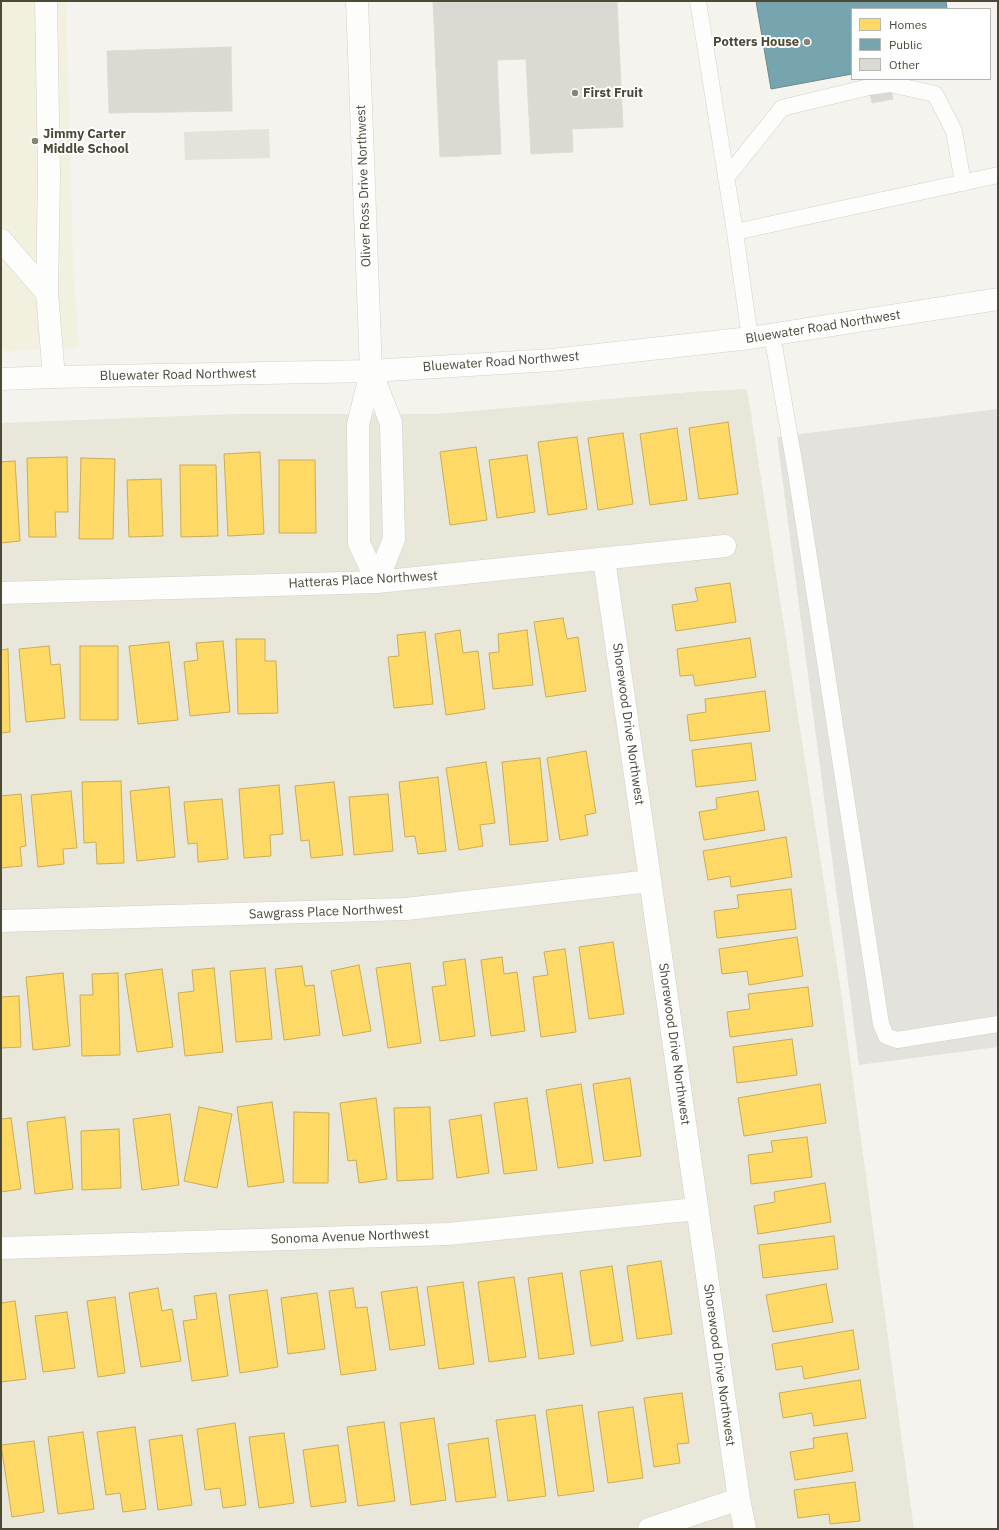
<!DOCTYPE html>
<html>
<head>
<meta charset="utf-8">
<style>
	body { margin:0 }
	#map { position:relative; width:999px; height:1530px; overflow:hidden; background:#f4f3ed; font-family:"IBM Plex Sans",sans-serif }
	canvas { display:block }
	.frame { position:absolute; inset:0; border:2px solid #4c4937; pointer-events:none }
	.legend { position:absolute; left:851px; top:8px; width:140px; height:72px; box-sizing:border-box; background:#fff; border:1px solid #b7b6af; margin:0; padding:5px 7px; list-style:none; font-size:12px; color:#4c4937 }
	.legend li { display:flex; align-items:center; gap:8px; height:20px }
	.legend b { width:20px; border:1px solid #b7b6af }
</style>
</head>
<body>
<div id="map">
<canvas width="999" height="1530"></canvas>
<div class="frame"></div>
<ul class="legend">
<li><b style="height:11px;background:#ffd966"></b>Homes</li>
<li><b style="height:11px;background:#76a5af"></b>Public</li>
<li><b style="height:11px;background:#dbdad2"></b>Other</li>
</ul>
</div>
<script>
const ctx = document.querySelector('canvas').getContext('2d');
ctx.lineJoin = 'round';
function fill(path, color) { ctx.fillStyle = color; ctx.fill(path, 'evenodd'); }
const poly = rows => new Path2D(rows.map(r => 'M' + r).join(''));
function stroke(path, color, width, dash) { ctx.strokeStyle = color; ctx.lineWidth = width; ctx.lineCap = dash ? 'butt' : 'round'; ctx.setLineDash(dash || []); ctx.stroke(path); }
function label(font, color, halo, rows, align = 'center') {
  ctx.font = font + ' "IBM Plex Sans",sans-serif'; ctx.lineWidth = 4; ctx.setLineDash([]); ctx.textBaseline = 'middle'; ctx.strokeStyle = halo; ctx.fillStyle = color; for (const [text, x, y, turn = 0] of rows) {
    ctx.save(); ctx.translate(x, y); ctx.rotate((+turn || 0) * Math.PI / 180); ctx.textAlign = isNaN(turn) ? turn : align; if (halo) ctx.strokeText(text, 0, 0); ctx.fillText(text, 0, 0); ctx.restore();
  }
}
fill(poly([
	[747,389,840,985,914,1529,1,1529,1,423,234,414,436,414,692,392]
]), '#e8e7da');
fill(poly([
	[269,129,270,158,185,160,184,132]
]), '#e4e2db');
fill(poly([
	[1,1,66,1,73,262,79,348,1,351]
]), '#f2f1df');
fill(poly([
	[998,409,998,1047,859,1065,777,437]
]), '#e3e2dc');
const homes = poly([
	[728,422,738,494,699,499,689,428,728,422],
	[677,428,687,500,650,505,640,434,677,428],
	[623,433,633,504,598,510,588,438,623,433],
	[577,437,587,509,548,515,538,442,577,437],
	[476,447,487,520,450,525,440,452,476,447],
	[260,452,264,534,228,536,224,454,260,452],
	[527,455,535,512,497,518,489,460,527,455],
	[67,457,68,512,55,512,56,537,29,537,27,458,67,457],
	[81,458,115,459,113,539,79,539,81,458],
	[279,460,315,460,316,533,279,533,279,460],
	[15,461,20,541,1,543,1,462,15,461],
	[180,465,216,465,218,536,181,537,180,465],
	[161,479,163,536,129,537,127,480,161,479],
	[730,583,736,622,676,631,672,605,698,601,695,588,730,583],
	[563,618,567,639,578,637,586,691,546,697,534,622,563,618],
	[460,630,463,653,478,651,485,709,446,715,435,634,460,630],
	[527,630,533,685,493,689,489,653,499,652,498,634,527,630],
	[425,632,433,704,394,708,388,657,399,656,397,635,425,632],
	[750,638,756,677,695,686,693,675,680,676,677,649,750,638],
	[236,639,265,639,265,661,276,661,278,713,238,714,236,639],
	[223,641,230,712,190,716,184,662,198,660,196,643,223,641],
	[169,642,178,720,138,724,129,646,169,642],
	[49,646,51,665,60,664,65,718,26,722,19,649,49,646],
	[80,646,118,646,118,720,80,720,80,646],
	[8,649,10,732,1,733,1,650,8,649],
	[765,691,770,731,690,741,687,715,706,712,705,699,765,691],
	[751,743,756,780,696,787,692,750,751,743],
	[586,751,596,813,585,815,588,835,560,840,547,758,586,751],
	[540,758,548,841,510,845,502,762,540,758],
	[486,762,495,823,480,825,483,846,459,850,446,768,486,762],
	[438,777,446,851,418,854,415,836,405,837,399,782,438,777],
	[121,781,124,863,97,864,96,842,84,843,82,782,121,781],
	[334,782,343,855,311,858,309,840,301,841,295,786,334,782],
	[279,785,283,834,270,835,271,856,244,858,239,789,279,785],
	[169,787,175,857,137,861,130,791,169,787],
	[71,791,77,848,63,849,64,864,38,867,31,795,71,791],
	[758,791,765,830,704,840,699,812,717,809,716,798,758,791],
	[21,794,26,846,20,847,22,866,1,868,1,796,21,794],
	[388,794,393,851,354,855,349,797,388,794],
	[222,799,228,859,198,862,197,843,188,844,184,802,222,799],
	[786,837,792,877,731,887,730,876,708,880,703,851,786,837],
	[791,889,796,929,717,938,714,911,739,908,737,895,791,889],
	[797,937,803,976,749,985,747,971,722,974,719,949,797,937],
	[613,942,624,1014,589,1019,579,947,613,942],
	[565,949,576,1032,541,1037,533,977,548,975,544,952,565,949],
	[502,957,504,974,517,972,525,1031,491,1036,481,960,502,957],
	[465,959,475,1036,440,1041,432,987,446,985,443,962,465,959],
	[410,963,421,1043,388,1048,376,968,410,963],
	[359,965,371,1031,343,1036,331,971,359,965],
	[302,966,305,986,314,985,320,1035,284,1040,275,969,302,966],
	[214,968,223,1052,185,1056,178,993,194,991,192,970,214,968],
	[265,968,272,1039,236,1042,230,971,265,968],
	[162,969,173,1047,137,1052,125,974,162,969],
	[63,973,70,1046,33,1050,26,977,63,973],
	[118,973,120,1055,82,1056,80,995,93,995,92,974,118,973],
	[808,987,813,1026,730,1037,727,1012,750,1009,748,994,808,987],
	[19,996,21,1047,1,1048,1,997,19,996],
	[792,1039,797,1075,737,1083,733,1047,792,1039],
	[630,1078,641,1156,604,1161,593,1084,630,1078],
	[581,1084,593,1163,558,1168,546,1090,581,1084],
	[820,1084,826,1123,744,1136,738,1098,820,1084],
	[376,1098,387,1179,359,1183,356,1160,348,1161,340,1103,376,1098],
	[527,1098,537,1170,504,1174,494,1103,527,1098],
	[272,1102,284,1182,248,1187,237,1107,272,1102],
	[199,1107,232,1114,217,1188,184,1181,199,1107],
	[430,1107,433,1179,397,1181,394,1108,430,1107],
	[294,1112,329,1113,328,1183,293,1183,294,1112],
	[170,1114,179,1185,142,1190,133,1119,170,1114],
	[481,1115,489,1173,457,1178,449,1120,481,1115],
	[65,1117,73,1189,35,1194,27,1122,65,1117],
	[11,1118,21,1189,1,1192,1,1119,11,1118],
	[119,1129,121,1188,82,1190,81,1131,119,1129],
	[807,1137,812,1177,751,1184,748,1155,773,1152,771,1141,807,1137],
	[825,1183,831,1222,758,1234,754,1206,775,1202,774,1192,825,1183],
	[834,1236,838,1269,763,1278,759,1245,834,1236],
	[661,1261,672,1334,637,1339,627,1266,661,1261],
	[612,1266,623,1341,591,1346,580,1271,612,1266],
	[562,1273,574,1354,539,1359,528,1278,562,1273],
	[514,1277,526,1357,489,1362,478,1282,514,1277],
	[463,1282,474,1364,439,1369,427,1287,463,1282],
	[826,1284,833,1322,773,1332,766,1295,826,1284],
	[417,1287,425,1345,390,1350,381,1292,417,1287],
	[158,1288,162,1311,172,1309,181,1361,141,1367,129,1293,158,1288],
	[353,1288,356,1308,367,1307,376,1370,341,1375,329,1291,353,1288],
	[267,1290,278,1367,240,1373,229,1295,267,1290],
	[216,1293,228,1376,192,1381,183,1321,197,1319,194,1296,216,1293],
	[317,1293,325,1349,288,1354,281,1298,317,1293],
	[115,1297,125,1373,98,1377,87,1301,115,1297],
	[15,1301,26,1379,1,1382,1,1303,15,1301],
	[67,1312,75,1368,43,1372,35,1316,67,1312],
	[853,1330,859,1369,804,1379,802,1366,776,1370,772,1344,853,1330],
	[860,1380,866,1418,814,1426,812,1413,783,1418,779,1393,860,1380],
	[682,1393,689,1443,677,1444,680,1463,654,1467,644,1398,682,1393],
	[582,1405,594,1491,558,1496,546,1410,582,1405],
	[633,1407,643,1478,608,1483,598,1412,633,1407],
	[535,1415,546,1496,508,1501,496,1420,535,1415],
	[434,1418,446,1500,411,1505,400,1423,434,1418],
	[384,1422,395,1501,358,1506,347,1427,384,1422],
	[235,1423,246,1505,223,1508,220,1488,205,1490,197,1429,235,1423],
	[135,1427,146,1509,123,1512,120,1493,106,1495,97,1432,135,1427],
	[83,1432,94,1509,58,1514,48,1437,83,1432],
	[284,1433,294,1503,259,1508,249,1437,284,1433],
	[847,1433,853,1471,795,1480,790,1452,814,1448,813,1438,847,1433],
	[182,1435,192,1505,158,1510,149,1440,182,1435],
	[488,1438,496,1497,456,1502,448,1444,488,1438],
	[34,1441,44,1512,12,1517,1,1445,34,1441],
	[338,1445,346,1502,311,1507,303,1450,338,1445],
	[855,1482,860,1521,830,1524,829,1514,798,1518,794,1490,855,1482]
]);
fill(homes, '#ffd966');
stroke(homes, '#c9ae58', 1);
const public = poly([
	[756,1,946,1,947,9,852,9,852,74,771,89,756,1]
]);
fill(public, '#76a5af');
stroke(public, '#69898b', 1);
const building = poly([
	[433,1,617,1,623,127,572,129,573,152,531,154,526,59,497,60,501,154,440,157,433,1],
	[231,47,232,111,109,113,107,51,231,47],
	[867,79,889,79,893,99,872,103,867,79]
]);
fill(building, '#dbdad2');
stroke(building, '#dddbd2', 1);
const service = poly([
	[698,1,735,232,750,338],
	[726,178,782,108,869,87,890,84,935,94,954,131,963,183],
	[735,232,998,175],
	[772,334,796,473,881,1024,886,1036,897,1040,998,1024]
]);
const minor = poly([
	[46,1,49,175,47,293,54,377],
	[357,1,371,371,358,425,359,543,377,582],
	[1,240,47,293],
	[371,371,391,423,394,539,377,582],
	[604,559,739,1499,745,1529],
	[1,593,377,582,725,546],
	[1,921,406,909,650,881],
	[1,1248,448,1234,697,1209],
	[649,1529,739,1499]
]);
const tertiary = poly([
	[1,379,54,377,371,371,552,360,750,338,998,299]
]);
stroke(service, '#d2d1ca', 17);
stroke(minor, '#d2d1ca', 23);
stroke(tertiary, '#d2d1ca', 23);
stroke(service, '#fdfdfc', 16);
stroke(minor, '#fdfdfc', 22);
stroke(tertiary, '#fdfdfc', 22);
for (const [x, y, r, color] of [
	[807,42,4,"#878477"],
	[575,93,4,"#878477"],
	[35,141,4,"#878477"]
]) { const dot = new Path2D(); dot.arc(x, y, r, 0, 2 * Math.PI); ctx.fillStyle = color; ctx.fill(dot); stroke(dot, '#fff', 1.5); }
label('bold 13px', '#4c4937', '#fff', [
	["Potters House",799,42,"right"],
	["First Fruit",583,93],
	["Jimmy Carter",43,134],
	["Middle School",43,149]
], 'left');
label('13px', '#4c4937', '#fff', [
	["Oliver Ross Drive Northwest",364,186,-92],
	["Bluewater Road Northwest",823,327,-9],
	["Bluewater Road Northwest",501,362,-4],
	["Bluewater Road Northwest",178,375,-1],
	["Hatteras Place Northwest",363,580,-3],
	["Shorewood Drive Northwest",628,724,82],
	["Sawgrass Place Northwest",326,912,-2],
	["Shorewood Drive Northwest",674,1044,82],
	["Sonoma Avenue Northwest",350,1237,-2],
	["Shorewood Drive Northwest",719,1365,82]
]);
</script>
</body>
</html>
